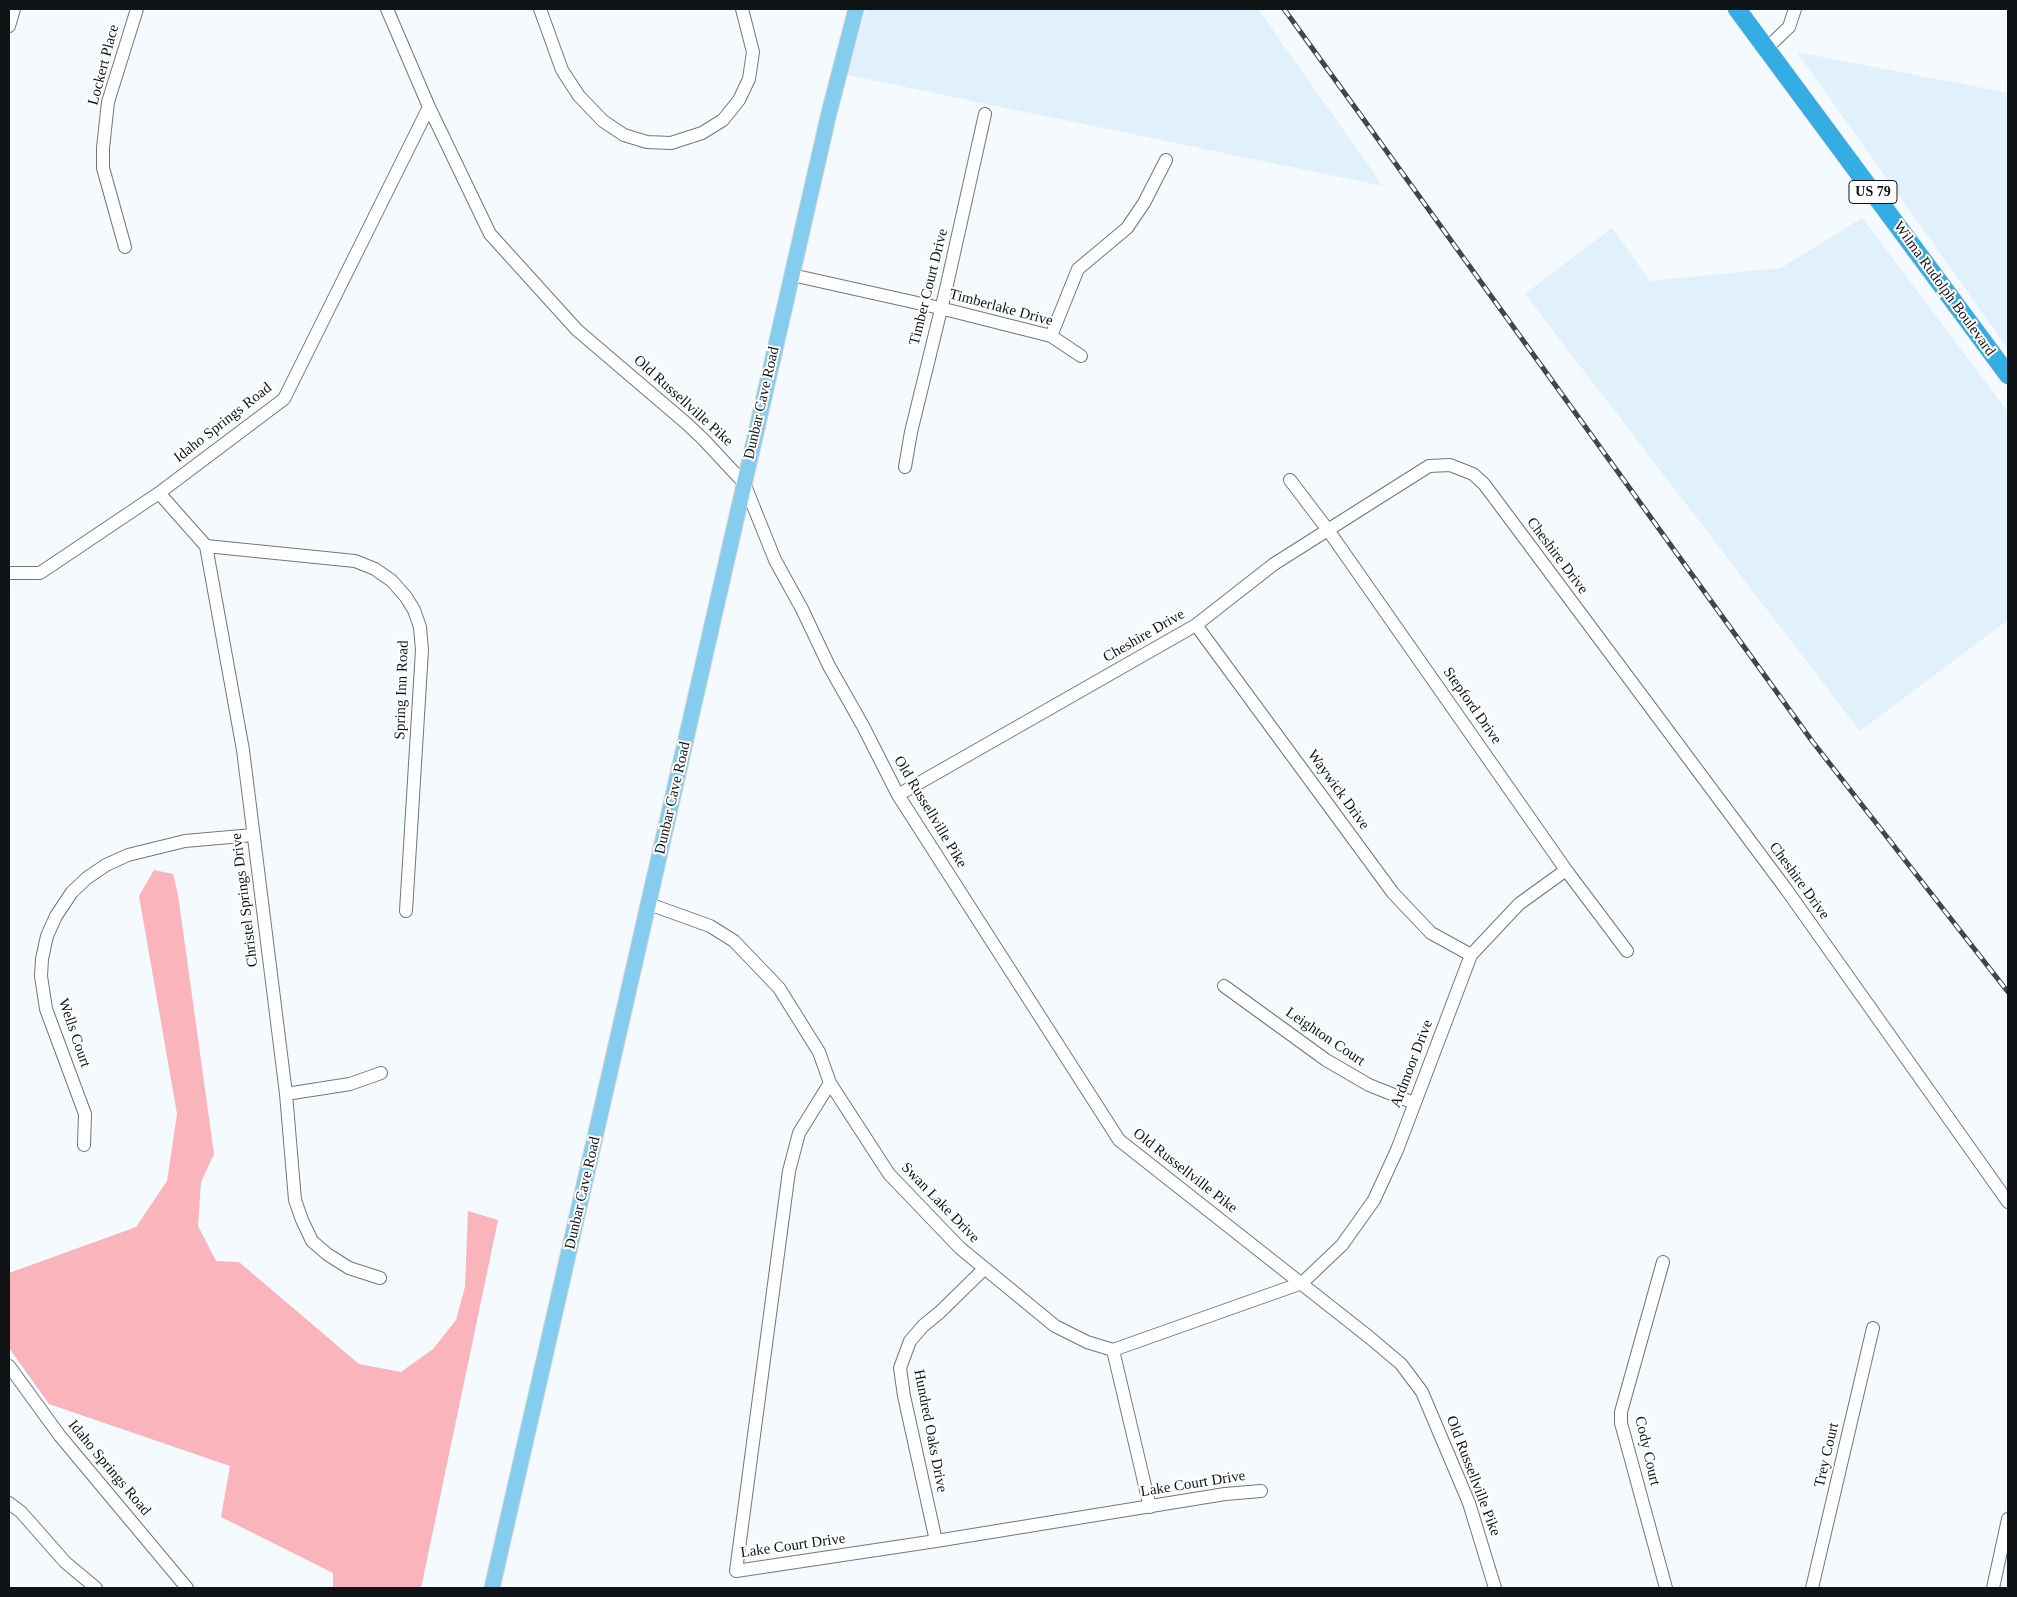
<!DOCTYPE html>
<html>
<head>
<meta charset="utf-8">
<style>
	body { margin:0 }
	#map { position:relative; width:2017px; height:1597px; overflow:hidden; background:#f5fafe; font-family:Georgia,serif }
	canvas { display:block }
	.frame { position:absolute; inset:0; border:10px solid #101315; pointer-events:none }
</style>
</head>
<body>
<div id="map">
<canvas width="2017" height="1597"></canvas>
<div class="frame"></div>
</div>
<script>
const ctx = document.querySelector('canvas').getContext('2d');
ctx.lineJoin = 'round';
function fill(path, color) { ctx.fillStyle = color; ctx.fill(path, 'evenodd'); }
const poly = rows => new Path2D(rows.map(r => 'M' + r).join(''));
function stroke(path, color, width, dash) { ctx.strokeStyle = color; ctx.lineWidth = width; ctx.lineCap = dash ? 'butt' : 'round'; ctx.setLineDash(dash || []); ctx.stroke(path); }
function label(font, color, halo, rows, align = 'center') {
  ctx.font = font + ' Georgia,serif'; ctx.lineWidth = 4; ctx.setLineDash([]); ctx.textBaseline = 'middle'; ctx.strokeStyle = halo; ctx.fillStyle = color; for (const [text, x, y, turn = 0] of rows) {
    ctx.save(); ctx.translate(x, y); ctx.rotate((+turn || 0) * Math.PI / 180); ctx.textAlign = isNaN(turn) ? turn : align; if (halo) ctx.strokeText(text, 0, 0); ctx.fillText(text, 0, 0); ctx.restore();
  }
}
fill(poly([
	[866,9,1258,9,1383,186,847,75],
	[1797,52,2008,93,2008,349],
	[1862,218,2008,412,2008,620,1860,731,1525,294,1612,228,1650,281,1781,268]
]), '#e0f1fb');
fill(poly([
	[154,870,173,874,178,895,214,1154,201,1182,198,1226,216,1261,239,1262,359,1364,401,1372,433,1349,456,1320,465,1287,468,1211,498,1220,421,1588,333,1588,333,1573,221,1517,230,1466,49,1404,9,1348,9,1273,136,1227,167,1181,177,1114,139,896]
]), '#fab4bb');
const minor = poly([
	[387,9,429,107,490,234,577,330,686,423,703,439,744,483,775,560,802,609,829,666,863,726,898,795,1119,1140,1369,1337,1401,1364,1422,1392,1469,1503,1495,1588],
	[540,9,562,70,579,96,603,121,624,135,647,142,671,143,702,133,723,120,739,100,749,79,753,52,742,9],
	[9,26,14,9],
	[1767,48,1789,27,1795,9],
	[125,247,103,168,103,148,108,102,137,9],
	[792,275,940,308,1051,336,1081,356],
	[1051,336,1078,269,1127,228,1144,203,1166,160],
	[905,467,911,432,946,289,985,114],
	[1290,480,1328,530,1566,870,1627,951],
	[159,493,206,546,243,750,286,1094,295,1200,302,1220,312,1241,327,1254,349,1268,380,1278],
	[206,546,355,561,375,569,392,581,406,597,414,610,420,627,422,650,406,911],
	[9,573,40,573,159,493,284,399,429,107],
	[1196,625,1393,893,1431,933,1471,955],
	[898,795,1196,625,1274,564,1429,466,1450,465,1473,474,1484,484,1786,889,2008,1202],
	[649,904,710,926,734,941,779,988,819,1052,830,1083,889,1174,960,1248,1055,1326,1087,1342,1113,1350,1302,1283,1342,1245,1374,1200,1397,1150,1471,955,1519,904,1566,870],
	[1224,986,1326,1060,1369,1085,1414,1103],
	[830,1083,799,1133,789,1171,736,1571,936,1541,1225,1494,1261,1491],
	[286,1094,350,1084,381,1073],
	[84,1145,85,1114,46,1009,41,976,42,959,47,936,56,916,72,892,87,878,106,865,128,855,185,841,253,835],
	[1663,1262,1621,1412,1621,1423,1666,1588],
	[1113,1350,1150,1507],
	[9,1366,60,1436,187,1588],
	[9,1503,21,1512,65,1562,96,1588],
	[936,1541,904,1396,900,1368,910,1341,923,1326,940,1312,984,1269],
	[1812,1588,1873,1328],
	[1993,1588,2008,1519]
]);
const major = poly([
	[492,1588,792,275,829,113,856,9]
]);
const highway = poly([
	[1737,9,2008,375]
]);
stroke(minor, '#6f787d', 14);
stroke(major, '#d4d5d5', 17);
stroke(highway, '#d4d5d5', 19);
stroke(minor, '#fff', 12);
stroke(major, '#85cdef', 15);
stroke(highway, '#34ace4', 18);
const rail = poly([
	[1284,9,1812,741,2008,992]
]);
stroke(rail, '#424648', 5);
stroke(rail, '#fff', 3, [9]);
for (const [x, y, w] of [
	[1873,192,48]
]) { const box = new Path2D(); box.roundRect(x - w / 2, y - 11.5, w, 23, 4); ctx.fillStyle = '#fff'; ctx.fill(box); stroke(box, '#101315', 1); }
label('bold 14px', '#101315', null, [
	["US 79",1873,192]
]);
label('15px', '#101315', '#fff', [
	["Lockert Place",104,65,-75],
	["Timber Court Drive",929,287,-76],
	["Wilma Rudolph Boulevard",1944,289,54],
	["Timberlake Drive",1001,308,15],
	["Old Russellville Pike",683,401,42],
	["Dunbar Cave Road",762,403,-77],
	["Idaho Springs Road",223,423,-38],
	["Cheshire Drive",1557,556,53],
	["Cheshire Drive",1144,636,-30],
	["Spring Inn Road",402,690,-88],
	["Stepford Drive",1472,706,55],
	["Waywick Drive",1338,790,54],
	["Dunbar Cave Road",673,798,-77],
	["Old Russellville Pike",930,812,59],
	["Cheshire Drive",1799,881,54],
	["Christel Springs Drive",245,900,-97],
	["Wells Court",74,1033,71],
	["Leighton Court",1325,1037,34],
	["Ardmoor Drive",1412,1064,-69],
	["Old Russellville Pike",1185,1171,38],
	["Dunbar Cave Road",583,1193,-77],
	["Swan Lake Drive",940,1203,46],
	["Hundred Oaks Drive",930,1431,79],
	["Cody Court",1647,1451,77],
	["Trey Court",1827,1455,-77],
	["Idaho Springs Road",109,1468,50],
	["Old Russellville Pike",1473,1476,69],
	["Lake Court Drive",1193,1484,-9],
	["Lake Court Drive",793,1546,-8]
]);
</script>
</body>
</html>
